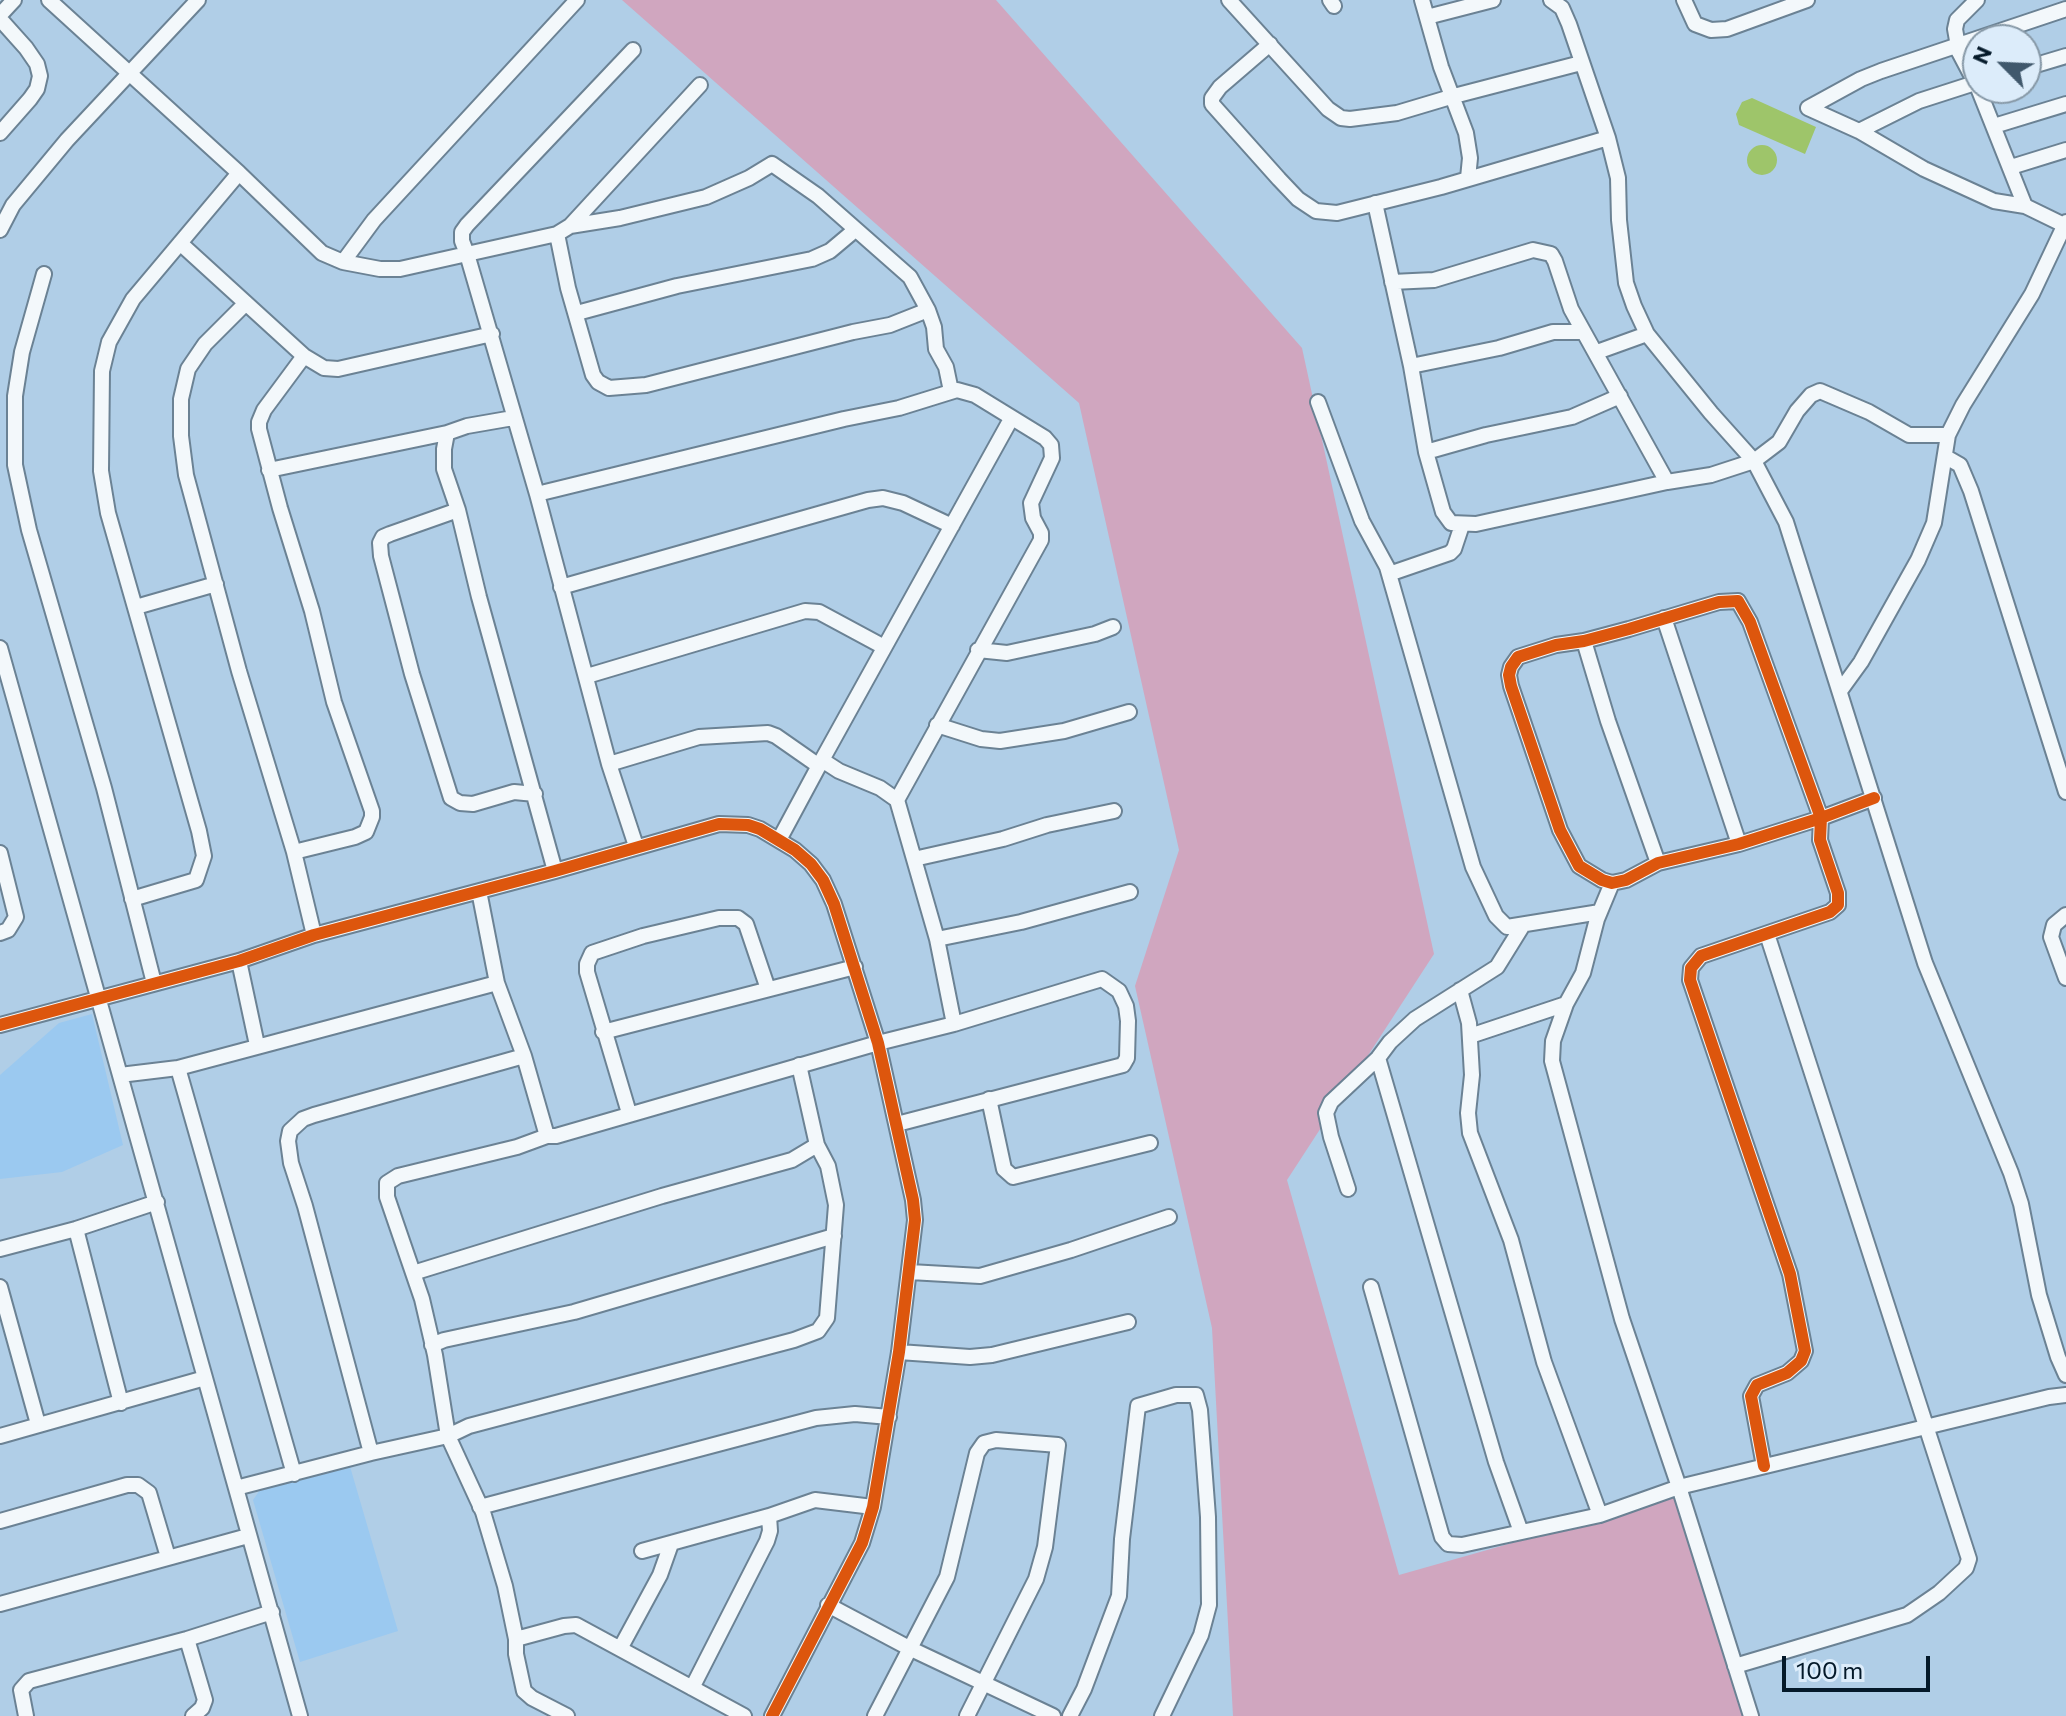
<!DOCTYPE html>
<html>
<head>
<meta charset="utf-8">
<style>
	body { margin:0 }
	#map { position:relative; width:2066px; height:1716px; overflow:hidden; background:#b0cee7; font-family:Commissioner,sans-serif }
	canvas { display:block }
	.north { position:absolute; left:1962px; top:24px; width:80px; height:80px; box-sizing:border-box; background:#dcecfa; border:2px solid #8698a6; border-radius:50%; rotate:294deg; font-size:22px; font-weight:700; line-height:32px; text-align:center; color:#041929 }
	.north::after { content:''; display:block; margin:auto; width:28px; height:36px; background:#40586c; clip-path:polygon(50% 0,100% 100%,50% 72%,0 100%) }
	.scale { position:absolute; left:1782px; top:1656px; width:148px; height:36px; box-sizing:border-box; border:4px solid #041929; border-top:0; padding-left:10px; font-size:24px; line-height:28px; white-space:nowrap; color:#041929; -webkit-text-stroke:6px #dcecfa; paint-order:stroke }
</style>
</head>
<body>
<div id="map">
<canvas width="2066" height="1716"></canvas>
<div class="north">N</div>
<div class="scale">100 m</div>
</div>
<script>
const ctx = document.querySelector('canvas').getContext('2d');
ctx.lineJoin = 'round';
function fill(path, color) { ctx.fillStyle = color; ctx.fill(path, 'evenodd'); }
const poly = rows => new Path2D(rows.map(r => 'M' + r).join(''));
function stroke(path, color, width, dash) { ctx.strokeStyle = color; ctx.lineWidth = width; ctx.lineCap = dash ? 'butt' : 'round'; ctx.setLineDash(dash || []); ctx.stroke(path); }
fill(poly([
	[92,1014,123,1145,62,1172,0,1179,0,1075,59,1023],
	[349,1463,398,1631,300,1662,253,1500,262,1487]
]), '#9bc9f0');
fill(poly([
	[622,0,996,0,1302,348,1434,954,1287,1180,1399,1575,1674,1497,1742,1716,1233,1716,1212,1328,1135,986,1179,850,1079,403]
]), '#d0a6bf');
fill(poly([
	[1752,98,1816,127,1805,154,1739,125,1736,114,1742,102],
	'1747 160a15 15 0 1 1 30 0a15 15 0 1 1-30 0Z'
]), '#9ec56a');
const minor = poly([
	[49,0,239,173,322,253,343,262,380,269,400,269,467,254,537,494,609,764,636,846],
	[1229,0,1328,109,1341,118,1350,119,1397,113,1454,96,1581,63],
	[1330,0,1334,6],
	[1422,0,1441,67,1466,133,1470,158,1468,178],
	[1551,0,1562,8,1569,24,1608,138,1618,178,1619,220,1626,283,1634,306,1647,334,1711,413,1754,461,1786,522,1925,963,2011,1173,2021,1204,2039,1295,2058,1357,2066,1375],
	[1684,0,1695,24,1711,30,1727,29,1807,0],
	[1977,0,1957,20,1955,29,1959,52,1978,88],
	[0,15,14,0],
	[1427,17,1493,0],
	[0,19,26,48,37,64,40,76,37,89,30,99,0,133],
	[1270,44,1220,87,1212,98,1212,104,1279,179,1298,199,1316,211,1337,213,1441,187,1608,138],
	[633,50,467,225,462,232,462,241,467,254,557,234,570,226,700,85],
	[2026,68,2066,56],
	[1978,88,2025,206,2064,225],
	[1808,108,1861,79,1881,71,2066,9],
	[1808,108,1859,131,1924,169,1994,201,2025,206],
	[1994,126,2066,104],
	[1859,131,1919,101,1978,82],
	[2011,167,2066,150],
	[1375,203,1411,366,1426,452,1443,512,1451,523,1476,524,1667,482,1711,475,1754,461,1779,442,1797,411,1811,395,1820,391,1869,412,1909,435,1948,435],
	[570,226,620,218,706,197,749,178,772,164,818,196,910,277,928,310,934,327,936,349,946,367,951,391],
	[0,230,13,205,67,140,198,0],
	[557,234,568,288,593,375,598,382,609,388,646,385,853,332,890,325,928,310],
	[180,243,304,356,324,368,338,369,492,334],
	[343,262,374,220,577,0],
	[44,274,22,352,15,396,15,465,29,530,104,788,154,983],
	[1392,282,1434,280,1533,250,1551,254,1555,261,1571,309,1667,482],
	[246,303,205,344,188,369,181,399,181,436,186,475,239,671,294,852,314,935],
	[577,313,677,286,812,259,830,251,855,230],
	[1597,352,1647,334],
	[1411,366,1499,348,1553,332,1583,332],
	[1318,402,1362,521,1387,567,1473,867,1496,916,1507,927,1600,912],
	[513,418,467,426,447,433,444,449,444,469,458,510,390,534,383,537,380,543,381,556,412,674,451,798,460,803,473,804,514,792,535,794],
	[1426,452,1486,435,1572,417,1620,396],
	[1946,457,1960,465,1971,491,2066,792],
	[269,470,447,433],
	[537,494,844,419,899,408,957,390,975,395,1045,438,1051,445,1052,458,1031,503,1033,518,1041,533,1041,540,897,800,937,939,954,1024],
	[458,510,479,597,555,871],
	[1389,574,1450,553,1454,549,1462,525],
	[561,587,868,500,883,498,903,503,952,526],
	[136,607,216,584],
	[1664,618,1739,844],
	[1584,641,1608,721,1658,863],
	[0,648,300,1716],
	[978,650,1007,653,1095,634,1113,627],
	[587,676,805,611,819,612,884,647],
	[1840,691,1861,662,1918,560,1934,523,1948,435,1963,405,2032,294,2066,222],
	[937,725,981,739,1000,741,1064,731,1129,712],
	[609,764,699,737,768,733,776,736,819,766],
	[897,800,880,788,839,771,822,760,1011,419],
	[779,840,822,760],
	[294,852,355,837,366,832,372,817,372,811,334,702,312,611,280,508,259,429,259,422,264,410,304,356],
	[0,853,16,917,8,930,0,933],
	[914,859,1003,839,1047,825,1114,811],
	[1612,883,1597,919,1583,973,1566,1004,1553,1041,1552,1061,1622,1319,1679,1487,1751,1716],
	[479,891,497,983,524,1056,547,1136,556,1136,878,1043,954,1024,1102,979,1119,991,1126,1006,1128,1021,1127,1058,1123,1065,897,1124],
	[132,899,196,880,204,856,199,831,108,513,101,471,102,371,109,342,133,299,239,173],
	[2066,915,2054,925,2051,937,2066,978],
	[937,939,1021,922,1130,892],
	[239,961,257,1045],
	[1460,990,1469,1023,1472,1075,1468,1113,1470,1133,1511,1240,1544,1362,1600,1515],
	[0,1025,239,961,314,935,555,871,719,824,748,825,760,829,795,850,811,864,823,880,834,904,878,1043,913,1200,915,1220,899,1352,873,1507,862,1543,772,1716],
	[603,1032,855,967],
	[1470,1036,1566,1004],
	[1378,1058,1496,1462,1521,1532],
	[178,1068,294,1474],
	[120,1075,178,1068,497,983],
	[989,1099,1004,1169,1013,1177,1150,1143],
	[629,1113,587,972,587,964,592,953,643,936,719,918,738,918,746,924,768,989],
	[1348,1189,1331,1137,1326,1113,1331,1102,1378,1058,1390,1042,1415,1019,1497,967,1523,925],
	[76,1229,121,1403],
	[0,1249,76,1229,157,1202],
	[910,1272,980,1276,1071,1250,1169,1217],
	[413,1273,662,1196,792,1160,817,1145],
	[0,1287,38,1424],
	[1371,1287,1442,1537,1448,1544,1462,1545,1600,1515,1679,1487,2049,1397,2066,1395],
	[432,1345,444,1340,574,1312,834,1236],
	[899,1352,970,1357,992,1355,1128,1322],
	[0,1436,205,1378],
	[371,1453,305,1206,291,1163,288,1141,290,1131,303,1119,314,1115,524,1056],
	[1764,1466,1751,1396,1757,1385,1787,1373,1801,1361,1805,1351,1790,1274,1690,980,1691,968,1701,956,1830,912,1838,905,1838,893,1820,840,1821,818,1750,622,1738,601,1719,602,1629,629,1584,641,1556,645,1518,657,1511,667,1509,675,1511,686,1560,830,1579,866,1602,880,1612,883,1626,880,1658,863,1739,844,1821,818,1874,798],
	[236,1488,371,1453,448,1436,469,1426,794,1340,818,1331,827,1318,836,1205,828,1166,817,1145,799,1065],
	[480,1507,816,1418,855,1414,889,1417],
	[0,1521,127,1485,138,1485,149,1493,168,1557],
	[642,1551,769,1516,815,1500,873,1507],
	[0,1604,248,1536],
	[828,1605,909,1648,1053,1716],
	[187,1639,205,1700,202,1708,193,1716],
	[516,1639,505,1586,483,1512,448,1436,435,1355,422,1299,387,1197,387,1183,398,1176,517,1147,547,1136],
	[621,1647,660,1575,671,1544],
	[1735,1666,1907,1615,1939,1593,1966,1568,1969,1559,1767,934],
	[692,1688,767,1541,770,1531,769,1516],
	[26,1716,21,1690,29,1681,187,1639,272,1612],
	[567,1716,532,1698,524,1691,516,1654,516,1639,564,1626,576,1625,744,1716],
	[875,1716,947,1577,977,1453,984,1443,996,1440,1058,1445,1045,1547,1036,1579,967,1716],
	[1070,1716,1084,1689,1119,1596,1122,1539,1138,1406,1176,1395,1196,1395,1200,1410,1208,1517,1209,1605,1201,1635,1162,1716]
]);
stroke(minor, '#6b8294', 18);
stroke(minor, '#f3f8fb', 14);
stroke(poly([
	[0,1025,239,961,314,935,555,871,719,824,748,825,760,829,795,850,811,864,823,880,834,904,878,1043,913,1200,915,1220,899,1352,873,1507,862,1543,772,1716],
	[1764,1466,1751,1396,1757,1385,1787,1373,1801,1361,1805,1351,1790,1274,1690,980,1691,968,1701,956,1830,912,1838,905,1838,893,1820,840,1821,818,1750,622,1738,601,1719,602,1629,629,1584,641,1556,645,1518,657,1511,667,1509,675,1511,686,1560,830,1579,866,1602,880,1612,883,1626,880,1658,863,1739,844,1821,818,1874,798]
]), '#dd560d', 12);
</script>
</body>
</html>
